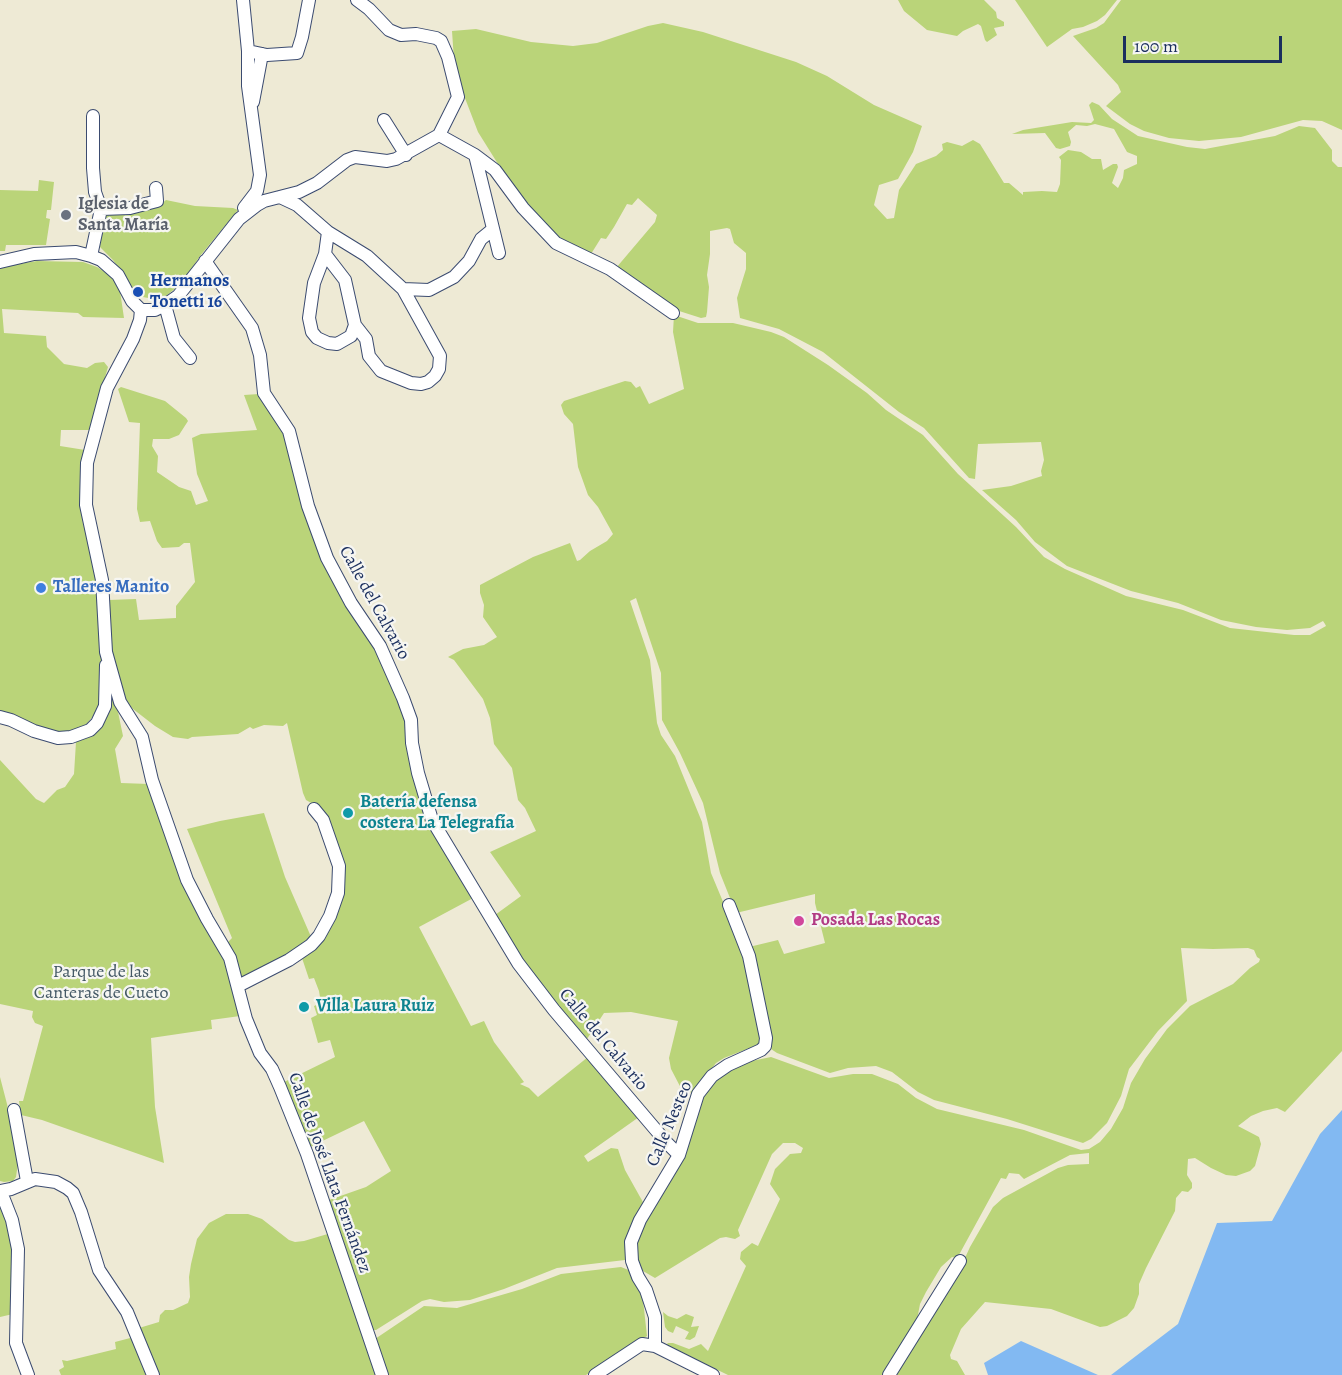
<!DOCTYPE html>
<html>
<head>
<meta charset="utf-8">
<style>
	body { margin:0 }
	#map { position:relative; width:1342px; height:1375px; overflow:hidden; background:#eeead5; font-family:Alegreya,serif }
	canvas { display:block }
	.scale { position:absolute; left:1123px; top:36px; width:159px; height:27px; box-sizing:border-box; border:3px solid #1b2f5e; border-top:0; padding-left:8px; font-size:18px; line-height:21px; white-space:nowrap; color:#1b2f5e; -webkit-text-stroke:4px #f6f6f2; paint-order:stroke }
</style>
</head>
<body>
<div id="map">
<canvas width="1342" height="1375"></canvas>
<div class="scale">100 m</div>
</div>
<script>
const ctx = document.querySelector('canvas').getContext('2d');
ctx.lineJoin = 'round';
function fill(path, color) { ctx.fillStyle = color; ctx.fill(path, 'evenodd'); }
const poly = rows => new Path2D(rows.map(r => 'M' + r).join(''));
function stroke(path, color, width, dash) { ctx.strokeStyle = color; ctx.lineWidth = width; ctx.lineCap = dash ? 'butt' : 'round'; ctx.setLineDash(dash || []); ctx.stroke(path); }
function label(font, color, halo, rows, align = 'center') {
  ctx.font = font + ' Alegreya,serif'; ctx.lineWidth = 4.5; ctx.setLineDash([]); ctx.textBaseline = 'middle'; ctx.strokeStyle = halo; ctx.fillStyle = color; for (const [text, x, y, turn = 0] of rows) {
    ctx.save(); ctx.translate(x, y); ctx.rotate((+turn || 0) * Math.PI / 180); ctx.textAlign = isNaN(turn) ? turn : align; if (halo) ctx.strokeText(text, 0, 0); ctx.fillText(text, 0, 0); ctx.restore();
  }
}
fill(poly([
	[898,0,984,0,996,12,997,18,1004,22,1004,26,994,28,997,35,987,42,985,40,981,26,978,24,963,31,957,36,927,30,904,11],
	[1015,0,1117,0,1105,15,1097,21,1083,27,1072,29,1047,47],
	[1121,0,1342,0,1342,130,1322,121,1303,120,1241,137,1199,141,1169,138,1144,131,1130,124,1106,106,1121,92,1118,85,1073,36,1096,28,1104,23],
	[663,23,703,32,796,62,827,76,874,105,922,126,913,152,898,179,879,185,874,205,887,219,894,218,899,190,916,164,936,156,943,150,942,144,947,142,962,146,973,140,980,144,1004,183,1009,183,1023,195,1023,192,1042,191,1057,192,1060,184,1061,160,1059,157,1068,150,1081,152,1092,159,1101,159,1103,170,1113,164,1117,164,1118,167,1112,183,1118,188,1123,178,1124,170,1137,164,1137,156,1127,152,1114,129,1095,124,1087,126,1076,125,1068,132,1071,142,1070,146,1060,149,1056,148,1045,133,1012,134,1023,130,1072,122,1091,123,1094,120,1089,105,1092,102,1099,105,1112,119,1138,136,1187,147,1205,149,1275,136,1299,126,1315,128,1332,150,1332,161,1338,167,1342,167,1342,1051,1285,1112,1277,1108,1263,1111,1251,1116,1238,1126,1259,1137,1261,1144,1255,1166,1250,1171,1236,1176,1226,1175,1211,1168,1195,1158,1188,1159,1187,1175,1192,1183,1192,1188,1188,1192,1182,1191,1176,1198,1175,1211,1146,1268,1139,1284,1139,1294,1134,1308,1127,1316,1107,1326,1100,1327,1051,1309,985,1302,961,1329,950,1355,951,1359,957,1361,965,1375,895,1375,960,1269,970,1247,993,1207,1003,1198,1058,1168,1068,1165,1089,1164,1089,1153,1070,1155,1024,1179,1019,1174,1009,1173,1006,1179,1001,1178,960,1253,957,1258,952,1257,941,1267,926,1292,920,1304,917,1320,885,1375,728,1375,666,1345,668,1343,673,1343,689,1349,701,1344,708,1351,746,1266,740,1259,741,1252,752,1243,758,1246,780,1199,770,1184,775,1169,790,1154,801,1153,803,1148,795,1143,783,1143,772,1154,738,1230,740,1236,735,1239,726,1237,720,1238,655,1278,643,1271,637,1260,636,1243,703,1096,711,1084,737,1064,771,1057,829,1078,853,1074,872,1074,898,1084,916,1098,937,1109,1024,1130,1081,1150,1089,1149,1100,1142,1111,1129,1123,1108,1131,1083,1145,1059,1167,1029,1190,1006,1233,984,1250,968,1259,962,1260,959,1257,957,1254,950,1248,948,1213,949,1181,948,1187,1001,1158,1031,1129,1069,1121,1096,1107,1123,1091,1139,1083,1143,1007,1119,934,1100,918,1092,892,1072,876,1066,848,1068,830,1073,777,1053,771,1049,749,947,778,940,784,954,825,943,815,903,815,894,736,913,720,873,703,803,680,753,662,720,661,673,636,598,630,601,650,660,657,723,661,735,675,756,702,822,711,873,744,952,762,1036,760,1044,724,1058,716,1063,692,1094,687,1088,683,1092,671,1069,669,1058,678,1021,631,1012,604,1013,587,1039,566,1015,518,954,495,915,521,896,490,852,536,831,525,808,518,800,512,768,494,744,490,718,483,699,454,660,448,657,463,649,484,645,497,637,483,617,484,605,480,593,480,585,533,557,570,543,577,561,580,560,590,551,607,541,613,534,598,507,588,495,578,467,573,424,564,414,561,405,564,401,625,381,631,382,636,388,640,386,649,404,684,389,673,332,674,315,698,323,733,323,771,332,784,337,828,365,867,393,886,410,923,435,958,474,1016,527,1044,557,1065,569,1126,596,1183,610,1230,628,1294,635,1310,635,1326,626,1325,624,1323,621,1310,628,1287,630,1256,627,1221,620,1178,603,1131,591,1067,566,1035,542,1016,520,982,490,1011,486,1042,476,1041,471,1044,460,1041,442,978,444,975,479,969,478,924,428,899,412,823,352,779,329,740,318,737,298,746,269,746,253,734,243,730,229,727,228,710,231,710,254,707,275,709,287,707,312,706,317,701,318,676,310,616,268,655,222,657,215,638,198,632,205,627,204,614,227,606,239,601,238,591,254,554,236,535,218,503,172,478,132,463,93,454,60,452,31,476,29,531,42,573,46,597,43,648,26],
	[39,180,54,182,51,210,47,210,46,218,50,219,46,245,6,245,5,251,0,251,0,190,38,191],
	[166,200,195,206,233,208,238,210,200,256,182,283,166,296,148,298,143,297,144,294,138,290,135,292,113,260,100,247,104,213,160,205],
	[37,261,83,262,97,267,113,277,120,291,124,318,83,317,78,313,2,309,4,333,46,336,47,347,64,364,87,368,95,363,104,362,108,367,90,430,61,430,60,446,85,450,81,505,83,524,90,538,97,572,103,677,101,707,83,728,68,734,49,734,19,718,0,711,0,267],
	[121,387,165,401,186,418,188,421,179,435,169,439,153,439,152,446,158,456,157,472,179,487,191,491,196,505,208,501,197,474,192,438,201,434,257,430,244,395,259,394,282,426,316,539,375,648,407,718,419,789,475,897,419,927,471,1026,484,1021,494,1042,524,1082,520,1084,529,1088,538,1097,588,1057,639,1117,584,1156,588,1162,611,1148,618,1149,625,1170,644,1204,627,1258,625,1260,557,1268,504,1289,470,1300,444,1302,430,1299,422,1301,376,1330,372,1330,329,1200,366,1187,391,1171,364,1121,310,1147,284,1082,335,1057,330,1040,318,1043,311,1018,317,1015,314,1006,321,1003,319,991,314,978,309,979,302,958,342,887,320,808,306,800,303,793,287,723,283,726,264,725,253,729,250,727,238,734,192,737,188,739,173,737,155,726,133,709,121,696,111,646,109,600,136,599,139,620,176,618,176,606,195,582,190,543,184,543,179,547,162,548,157,541,150,521,140,522,137,509,140,423,129,422,118,389],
	[111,678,123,736,115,749,121,783,149,784,221,947,240,1016,211,1020,212,1029,151,1038,155,1107,164,1163,42,1120,21,1115,19,1101,23,1101,43,1026,35,1023,32,1017,33,1011,0,1004,0,760,36,799,44,803,57,790,65,787,74,774,76,742,92,733],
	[264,813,285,877,312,939,303,948,241,980,227,943,232,938,187,829,220,821],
	[0,1077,7,1104,18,1163,16,1177,13,1181,4,1182,0,1181],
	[0,1208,6,1215,13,1233,13,1314,0,1317],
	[226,1214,248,1214,262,1219,289,1240,295,1242,304,1241,331,1233,376,1375,157,1375,139,1328,159,1322,160,1315,165,1310,173,1310,188,1303,190,1297,189,1277,191,1264,197,1239,209,1223],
	[621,1267,631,1271,643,1300,647,1336,586,1375,386,1375,375,1339,424,1306,457,1308,522,1289,561,1274],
	[663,1312,668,1316,677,1319,686,1314,694,1317,691,1327,699,1326,695,1337,690,1340,685,1339,689,1332,676,1326,673,1333,668,1331,665,1327],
	[134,1337,147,1375,61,1375,59,1370,64,1367,62,1360,67,1361,116,1349,115,1342]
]), '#bad479');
fill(poly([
	[1342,1110,1342,1375,1111,1375,1178,1324,1217,1223,1272,1221,1320,1134],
	[1021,1341,1098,1375,988,1375,984,1363]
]), '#82b9f2');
const minor = poly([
	[243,0,248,51,248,86,260,175,257,191,244,208],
	[248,51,267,55,297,53,302,37,309,0],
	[253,102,262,54],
	[93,116,93,168,95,192,101,209],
	[384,120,406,155],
	[439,135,475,155,499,253],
	[475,155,495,170,523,208,556,243,610,269,673,313],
	[280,197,297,205,328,232,367,256,403,289,429,290,454,277,469,261,481,239,492,230],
	[325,254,345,280,355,325,351,336,337,344,328,343,317,338,312,332,309,318,314,283,325,254,328,232],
	[91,256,101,209,130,208,157,201,156,188],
	[205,261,252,328,260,355,264,393,289,431,308,506,327,558,351,603,380,646,403,698,411,720,412,743,418,773,432,820,518,963,554,1010,667,1143,679,1155],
	[0,262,34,254,76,252,91,256,101,260,118,275,132,301,141,310,155,310,165,305,178,296,239,219,257,205,264,201,299,192,317,183,347,160,355,157,387,161,396,159,439,135,458,97,448,57,441,41,436,38,416,34,401,35,389,30,369,9,357,0],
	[165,305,174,338,190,358],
	[141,310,140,320,133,339,107,388,87,463,86,505,102,580,106,652,120,702,142,737,152,780,187,880,207,919,230,958,246,1019,260,1053,272,1069,280,1087,307,1154,382,1375],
	[355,325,366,339,369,356,381,371,411,383,421,384,428,382,435,376,439,369,440,356,403,289],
	[0,717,11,720,34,731,58,738,71,737,90,730,97,723,105,706,106,665],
	[238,986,289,960,311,945,319,936,330,916,338,893,339,866,323,820,314,809],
	[14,1110,27,1181],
	[0,1191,11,1189,35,1179,56,1182,67,1188,73,1193,81,1212,99,1270,127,1312,153,1375],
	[1,1192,12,1220,18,1249,16,1343,28,1375],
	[655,1346,655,1317,646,1290,638,1277,632,1261,631,1242,640,1220,679,1155,698,1094,712,1076,728,1065,761,1050,765,1046,766,1038,749,956,729,905],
	[595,1375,642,1344,655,1346,713,1375],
	[889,1375,960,1261]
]);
stroke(minor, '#3b4b70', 14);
stroke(minor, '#fff', 12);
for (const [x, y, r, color] of [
	[66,215,6,"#6b7280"],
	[138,292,6,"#1a4fb4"],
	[41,588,6,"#3f7fe0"],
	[348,813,6,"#0f9aa8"],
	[799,921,6,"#d1479c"],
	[304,1007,6,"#0f9aa8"]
]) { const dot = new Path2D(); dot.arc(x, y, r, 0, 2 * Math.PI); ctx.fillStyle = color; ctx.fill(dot); stroke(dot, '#f6f6f2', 2); }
label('bold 18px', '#5b616d', '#f6f6f2', [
	["Iglesia de",78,205],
	["Santa María",78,226]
], 'left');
label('bold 18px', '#164399', '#f6f6f2', [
	["Hermanos",150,282],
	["Tonetti 16",150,303]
], 'left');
label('bold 18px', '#366cbe', '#f6f6f2', [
	["Talleres Manito",53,588]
], 'left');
label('18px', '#1b2f5e', '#f6f6f2', [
	["Calle del Calvario",374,603,61],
	["Calle del Calvario",603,1040,50],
	["Calle Nesteo",670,1124,-67],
	["Calle de José Llata Fernández",329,1173,70]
]);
label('bold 18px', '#0d838f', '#f6f6f2', [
	["Batería defensa",360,803],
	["costera La Telegrafía",360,824],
	["Villa Laura Ruiz",316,1007]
], 'left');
label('bold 18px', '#b23c85', '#f6f6f2', [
	["Posada Las Rocas",811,921]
], 'left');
label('18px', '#435865', '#f6f6f2', [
	["Parque de las",101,973],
	["Canteras de Cueto",101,994]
]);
</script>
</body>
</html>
